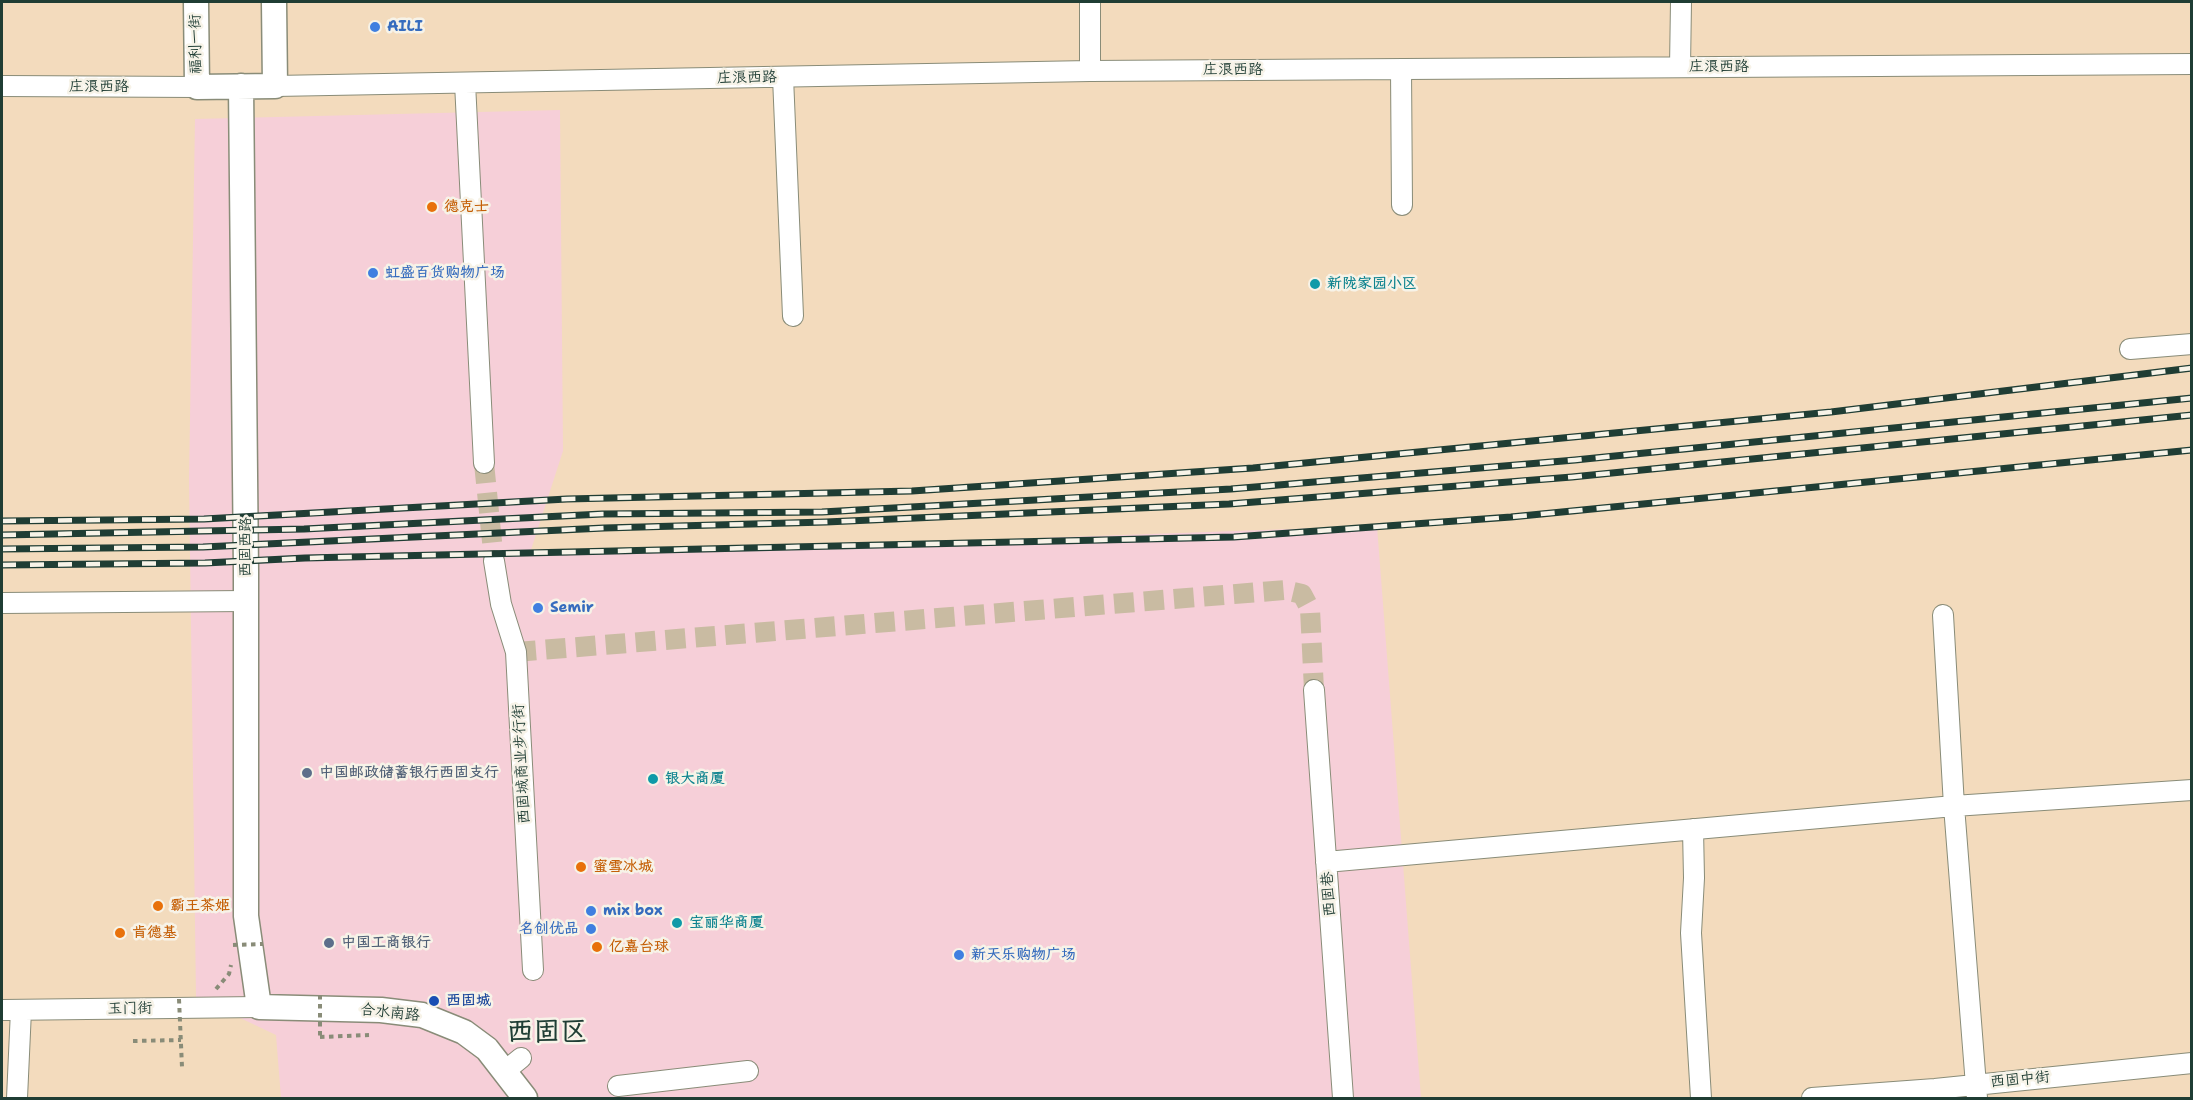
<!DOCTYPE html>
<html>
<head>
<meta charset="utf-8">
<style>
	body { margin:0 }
	#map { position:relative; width:2193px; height:1100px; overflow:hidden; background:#f3dbbd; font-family:"Shantell Sans",sans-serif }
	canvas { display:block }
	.frame { position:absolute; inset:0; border:3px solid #1f3d34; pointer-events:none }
</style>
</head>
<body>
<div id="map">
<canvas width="2193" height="1100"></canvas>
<div class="frame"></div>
</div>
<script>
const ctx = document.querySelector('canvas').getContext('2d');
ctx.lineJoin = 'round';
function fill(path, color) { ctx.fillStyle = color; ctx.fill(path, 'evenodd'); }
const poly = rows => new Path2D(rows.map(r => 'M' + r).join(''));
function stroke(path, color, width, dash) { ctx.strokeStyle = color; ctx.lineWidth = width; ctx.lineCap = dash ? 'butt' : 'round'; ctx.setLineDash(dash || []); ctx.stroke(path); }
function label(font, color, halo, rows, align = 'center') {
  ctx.font = font + ' "Shantell Sans","LXGW WenKai TC",sans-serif'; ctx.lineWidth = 5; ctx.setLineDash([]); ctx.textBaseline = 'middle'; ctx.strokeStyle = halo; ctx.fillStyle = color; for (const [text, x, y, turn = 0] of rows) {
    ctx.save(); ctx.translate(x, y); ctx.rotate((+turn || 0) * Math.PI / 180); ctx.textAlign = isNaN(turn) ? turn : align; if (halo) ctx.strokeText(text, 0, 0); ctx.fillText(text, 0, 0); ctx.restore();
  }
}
fill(poly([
	[560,110,563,451,529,556,1377,526,1421,1098,281,1098,276,1035,196,997,189,479,195,119]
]), '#f6cfd8');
stroke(poly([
	[484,463,494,561],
	[516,652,1285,590,1302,594,1310,609,1314,690]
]), '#c9bba2', 20, [20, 10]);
const minor = poly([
	[1090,2,1090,71],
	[1680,67,1681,2],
	[1401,69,1402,205],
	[783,77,793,316],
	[465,83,484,463],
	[2,86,197,87],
	[275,86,1090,71,2192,64],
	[2130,349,2192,344],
	[494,561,501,604,516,652,533,970],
	[2,603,246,601],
	[1943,615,1954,806,1977,1098],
	[1314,690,1343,1098],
	[1693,829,1694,878,1691,933,1701,1098],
	[1326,862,1954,806,2192,790],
	[2,1010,259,1007],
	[505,1071,521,1058],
	[618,1086,748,1071],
	[17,1098,21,1010],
	[1812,1098,1935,1089,2192,1063]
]);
const major = poly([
	[196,2,197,87,275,86,274,2],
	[241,86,246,571,246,916,259,1007,381,1010,422,1015,464,1032,487,1049,525,1098]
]);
stroke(minor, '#898c78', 22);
stroke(major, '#898c78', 27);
stroke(poly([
	[216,989,229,974,231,965],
	[320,1037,369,1035],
	[133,1041,181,1040]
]), '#898c78', 4, [4.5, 4.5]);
stroke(minor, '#fff', 20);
stroke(major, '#fff', 24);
const rail = poly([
	[2,521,204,519,567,499,912,491,1253,468,1831,412,2192,368],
	[2,535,304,529,602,514,822,512,1231,489,1575,460,2192,398],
	[2,549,203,547,604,528,826,522,1229,504,1572,477,2192,415],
	[2,565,205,563,305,558,1234,537,1511,517,2192,450]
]);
stroke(rail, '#1f3d34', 7);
stroke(rail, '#f7f3e8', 4.5, [14]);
stroke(poly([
	[233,945,263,944],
	[320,995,320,1037],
	[179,999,182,1067]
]), '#898c78', 4, [4.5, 4.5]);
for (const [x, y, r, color] of [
	[375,27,6,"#3f7fe0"],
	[432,207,6,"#e8710a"],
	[373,273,6,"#3f7fe0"],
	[1315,284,6,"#0f9aa8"],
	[538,608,6,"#3f7fe0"],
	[307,773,6,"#5c6f8a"],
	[653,779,6,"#0f9aa8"],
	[581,867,6,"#e8710a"],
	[158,906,6,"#e8710a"],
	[591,911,6,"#3f7fe0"],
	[677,923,6,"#0f9aa8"],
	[591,929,6,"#3f7fe0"],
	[120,933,6,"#e8710a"],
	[329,943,6,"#5c6f8a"],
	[597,947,6,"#e8710a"],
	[959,955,6,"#3f7fe0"],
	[434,1001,6,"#1a4fb4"]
]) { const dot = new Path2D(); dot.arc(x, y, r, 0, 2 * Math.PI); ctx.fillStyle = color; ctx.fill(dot); stroke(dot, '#f7f3e8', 2); }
label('bold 15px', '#366cbe', '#f7f3e8', [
	["AILI",387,27],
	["虹盛百货购物广场",385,273],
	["Semir",550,608],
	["mix box",603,911],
	["名创优品",579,929,"right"],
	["新天乐购物广场",971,955]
], 'left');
label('15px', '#1f3d34', '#f7f3e8', [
	["福利一街",196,44,-91],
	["庄浪西路",1719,67],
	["庄浪西路",1233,70],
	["庄浪西路",747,78,-1],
	["庄浪西路",99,87],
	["西固西路",246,547,-90],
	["西固城商业步行街",522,764,-93],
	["西固巷",1329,894,-94],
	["玉门街",130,1009,-1],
	["合水南路",390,1013,6],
	["西固中街",2020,1080,-5]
]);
label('bold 15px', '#c56008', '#f7f3e8', [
	["德克士",444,207],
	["蜜雪冰城",593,867],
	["霸王茶姬",170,906],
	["肯德基",132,933],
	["亿嘉台球",609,947]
], 'left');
label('bold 15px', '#0d838f', '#f7f3e8', [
	["新陇家园小区",1327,284],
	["银大商厦",665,779],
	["宝丽华商厦",689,923]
], 'left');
label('bold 15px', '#4e5e75', '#f7f3e8', [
	["中国邮政储蓄银行西固支行",319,773],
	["中国工商银行",341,943]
], 'left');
label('bold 15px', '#164399', '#f7f3e8', [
	["西固城",446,1001]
], 'left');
label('bold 27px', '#1f3d34', '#f7f3e8', [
	["西固区",547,1033]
]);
</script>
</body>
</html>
